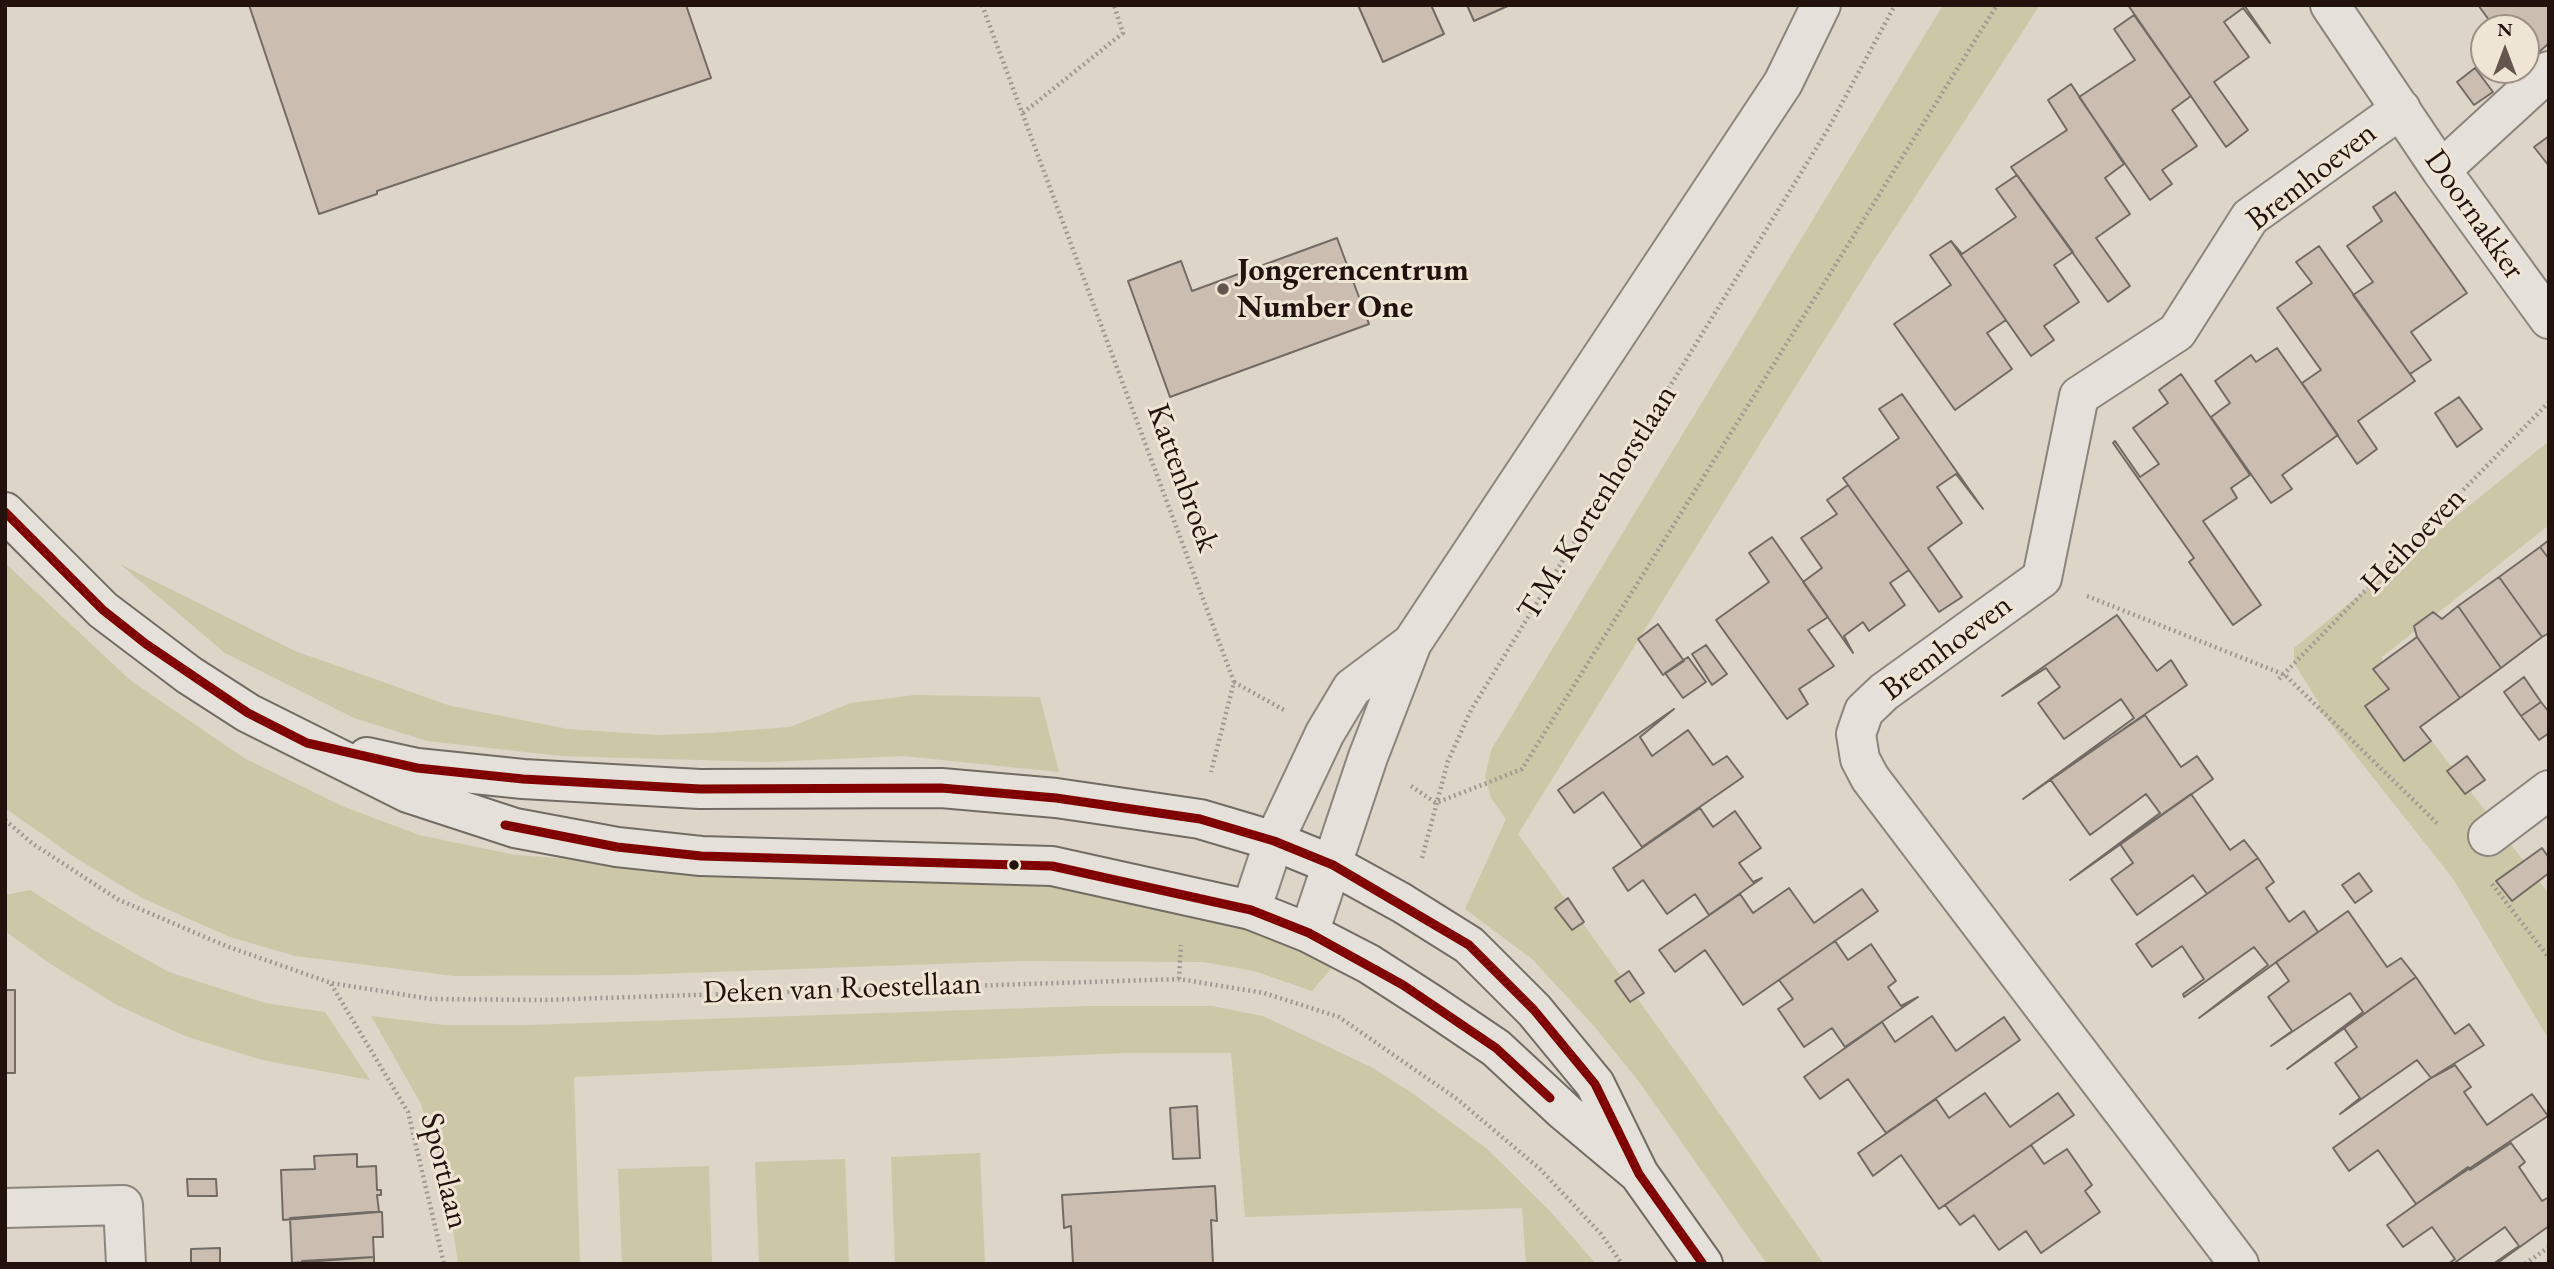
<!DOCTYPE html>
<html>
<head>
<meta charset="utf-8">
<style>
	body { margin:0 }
	#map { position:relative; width:2554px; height:1269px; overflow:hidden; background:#ddd5c7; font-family:"EB Garamond",serif }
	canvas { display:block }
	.frame { position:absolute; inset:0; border:7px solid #22110c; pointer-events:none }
	.north { position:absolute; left:2470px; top:14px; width:70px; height:70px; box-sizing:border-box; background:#efe5d4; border:2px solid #9d9084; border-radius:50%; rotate:0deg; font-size:19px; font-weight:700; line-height:28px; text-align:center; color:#22110c }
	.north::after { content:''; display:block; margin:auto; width:24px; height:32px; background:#63564d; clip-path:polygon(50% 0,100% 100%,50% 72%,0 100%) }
</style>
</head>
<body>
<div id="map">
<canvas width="2554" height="1269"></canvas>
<div class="frame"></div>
<div class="north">N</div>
</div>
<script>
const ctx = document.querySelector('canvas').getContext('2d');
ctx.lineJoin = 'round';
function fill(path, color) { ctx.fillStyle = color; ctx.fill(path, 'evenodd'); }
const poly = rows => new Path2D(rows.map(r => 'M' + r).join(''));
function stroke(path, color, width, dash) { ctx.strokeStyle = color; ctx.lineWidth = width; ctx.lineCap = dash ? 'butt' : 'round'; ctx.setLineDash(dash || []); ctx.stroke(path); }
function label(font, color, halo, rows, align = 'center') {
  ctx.font = font + ' "EB Garamond",serif'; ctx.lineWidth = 6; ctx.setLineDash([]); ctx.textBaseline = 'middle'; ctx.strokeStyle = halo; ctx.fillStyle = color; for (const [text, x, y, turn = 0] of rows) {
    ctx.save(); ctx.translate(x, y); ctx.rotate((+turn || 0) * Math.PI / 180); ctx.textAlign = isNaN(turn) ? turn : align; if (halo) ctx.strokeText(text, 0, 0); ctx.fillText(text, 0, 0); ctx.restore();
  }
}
fill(poly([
	[1943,5,2040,5,1874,260,1518,834,1694,1077,1824,1264,1767,1264,1640,1083,1594,1026,1532,959,1465,909,1506,819,1491,798,1485,777,1491,750],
	[2549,441,2549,525,2382,657,2382,676,2549,894,2549,1040,2454,880,2319,709,2319,703,2294,663,2294,648],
	[5,563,130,680,244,758,342,806,419,835,515,855,722,870,1054,882,1169,902,1281,939,1334,965,1312,991,1254,971,1203,962,1020,961,629,975,454,976,295,956,230,937,142,898,76,858,5,808],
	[120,564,295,651,451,706,568,729,657,735,709,733,790,727,851,703,915,695,1040,697,1059,772,903,756,768,762,561,756,427,741,354,718,225,653],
	[30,890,90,928,169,972,265,1003,325,1012,370,1080,262,1060,185,1036,117,1005,49,963,5,931,5,895],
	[1089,1006,1212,1006,1263,1016,1371,1067,1412,1093,1486,1148,1550,1211,1596,1264,1526,1264,1522,1208,1245,1217,1231,1053,1125,1053,574,1077,580,1264,458,1264,446,1179,421,1104,371,1016,444,1025,527,1025],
	[980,1153,985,1264,895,1264,891,1157],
	[845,1159,849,1264,759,1264,755,1162],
	[709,1166,712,1264,622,1264,618,1169]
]), '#cbc7a7');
const building = poly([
	[249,5,686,5,711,78,377,191,377,194,319,214,249,5],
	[1358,5,1431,5,1444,34,1383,62,1358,5],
	[1467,5,1510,5,1474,21,1467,5],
	[2128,5,2244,5,2270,43,2243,8,2224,22,2249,57,2214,82,2248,130,2226,147,2128,5],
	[2478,5,2549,5,2549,43,2528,62,2526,28,2495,28,2478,5],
	[2134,15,2191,96,2172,110,2197,146,2162,170,2172,184,2150,200,2079,97,2135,60,2114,29,2134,15],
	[2475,68,2493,92,2474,105,2457,82,2475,68],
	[2071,84,2124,164,2105,178,2130,214,2096,238,2130,286,2108,302,2011,167,2067,130,2048,100,2071,84],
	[2549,136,2549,166,2534,147,2549,136],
	[2017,175,2073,252,2054,265,2079,302,2044,326,2054,340,2031,356,1951,241,1962,254,2016,217,1996,189,2017,175],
	[2395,192,2467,293,2411,332,2431,360,2410,374,2353,295,2373,282,2347,246,2382,221,2373,207,2395,192],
	[1337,238,1369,324,1170,397,1128,281,1181,261,1192,291,1337,238],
	[1951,241,2006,320,1987,333,2012,369,1955,410,1894,324,1951,285,1930,255,1951,241],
	[2319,246,2415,381,2358,421,2377,449,2357,464,2302,383,2321,370,2277,308,2312,283,2296,262,2319,246],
	[2277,348,2338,435,2282,475,2292,489,2271,503,2211,417,2230,403,2215,381,2251,355,2256,362,2277,348],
	[2181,374,2250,475,2231,488,2237,498,2203,521,2261,605,2233,625,2189,562,2194,558,2113,443,2115,441,2140,477,2159,464,2133,428,2168,403,2159,390,2181,374],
	[1902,394,1983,509,1956,474,1937,487,1962,523,1928,548,1962,597,1939,612,1843,478,1899,438,1879,409,1902,394],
	[2459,397,2482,429,2457,447,2435,413,2459,397],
	[1848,485,1909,570,1890,583,1905,605,1869,631,1863,622,1844,636,1853,653,1803,582,1822,568,1801,538,1837,514,1827,500,1848,485],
	[1772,537,1828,617,1808,630,1834,666,1799,689,1808,704,1787,719,1716,620,1769,582,1749,553,1772,537],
	[2549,540,2549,559,2540,547,2549,540],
	[2540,547,2549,559,2549,633,2542,637,2499,577,2540,547],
	[2499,577,2542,637,2501,668,2458,606,2499,577],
	[2458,606,2501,668,2460,698,2417,637,2414,626,2433,612,2442,619,2458,606],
	[2117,615,2157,671,2171,660,2187,685,2023,799,2134,718,2121,699,2064,739,2038,703,2060,687,2046,668,2002,696,2117,615],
	[1658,624,1684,661,1663,675,1638,639,1658,624],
	[2417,637,2460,698,2420,727,2431,741,2404,761,2365,706,2389,689,2373,669,2417,637],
	[1706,645,1727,674,1712,685,1692,654,1706,645],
	[1688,657,1706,682,1683,698,1665,673,1688,657],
	[2524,677,2541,702,2521,716,2504,692,2524,677],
	[2541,702,2549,712,2549,733,2539,740,2521,716,2541,702],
	[1674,709,1640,737,1652,756,1688,730,1713,765,1727,756,1743,777,1642,847,1603,792,1574,813,1558,790,1674,709],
	[2145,715,2181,767,2197,756,2213,779,2070,880,2160,813,2146,794,2090,835,2050,779,2145,715],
	[2467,756,2485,780,2465,794,2447,771,2467,756],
	[2191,794,2230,850,2244,840,2258,858,2207,894,2193,875,2137,915,2111,879,2133,863,2120,844,2191,794],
	[1700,808,1713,827,1735,811,1761,848,1739,863,1753,882,1762,878,1709,915,1695,894,1667,914,1643,880,1628,891,1613,868,1700,808],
	[2542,848,2549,858,2549,873,2512,901,2496,881,2542,848],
	[2258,858,2274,882,2266,888,2289,922,2304,911,2318,932,2199,1018,2268,965,2254,947,2184,997,2183,994,2204,979,2182,946,2152,967,2136,944,2258,858],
	[2359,873,2372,891,2355,903,2342,885,2359,873],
	[1789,888,1814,923,1862,889,1878,911,1743,1005,1705,950,1675,972,1659,950,1740,894,1753,913,1789,888],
	[1568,898,1584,922,1572,930,1555,908,1568,898],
	[2348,911,2387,967,2401,958,2416,977,2287,1069,2363,1012,2350,993,2271,1046,2292,1031,2268,997,2289,981,2276,962,2348,911],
	[1835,941,1848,960,1871,944,1896,981,1888,987,1901,1006,1918,997,1845,1047,1832,1028,1804,1047,1778,1009,1793,999,1779,980,1835,941],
	[1629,971,1644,993,1630,1002,1615,981,1629,971],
	[2416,977,2455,1034,2469,1024,2484,1045,2431,1078,2417,1060,2340,1114,2360,1098,2335,1063,2357,1047,2344,1028,2416,977],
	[5,990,15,990,15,1073,5,1073,5,990],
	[1932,1016,1956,1051,2004,1017,2020,1040,1886,1133,1848,1079,1820,1099,1804,1077,1882,1022,1895,1042,1932,1016],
	[2455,1065,2471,1087,2464,1092,2487,1125,2532,1094,2548,1116,2416,1204,2378,1150,2349,1171,2333,1148,2431,1078,2455,1065],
	[1985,1093,2010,1127,2058,1093,2074,1115,1939,1209,1901,1155,1873,1176,1858,1153,1936,1099,1949,1118,1985,1093],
	[1197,1106,1200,1158,1173,1159,1170,1108,1197,1106],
	[2511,1143,2525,1162,2519,1167,2542,1201,2549,1197,2549,1226,2496,1264,2493,1264,2519,1246,2505,1227,2453,1264,2448,1264,2455,1259,2432,1227,2403,1247,2387,1225,2468,1167,2470,1170,2511,1143],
	[2031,1145,2044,1164,2067,1149,2092,1185,2085,1191,2100,1212,2041,1253,2026,1231,1999,1250,1974,1215,1960,1225,1945,1205,2031,1145],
	[357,1154,357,1167,376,1166,377,1190,381,1190,381,1195,377,1195,379,1212,283,1220,281,1170,315,1169,314,1156,357,1154],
	[187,1179,216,1179,217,1196,188,1196,187,1179],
	[1215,1186,1217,1221,1211,1220,1213,1264,1073,1264,1071,1226,1064,1228,1062,1195,1215,1186],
	[371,1212,382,1212,383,1237,373,1237,374,1257,292,1263,290,1218,371,1212],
	[220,1248,220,1264,191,1264,191,1249,220,1248],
	[374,1257,374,1264,302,1264,302,1261,374,1257]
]);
fill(building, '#ccbdb1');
stroke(building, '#726b64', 2);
const minor = poly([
	[2330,5,2441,170,2549,319],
	[2441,170,2549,71],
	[2488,836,2549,790],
	[5,1208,123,1205,126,1264],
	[2239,1264,1870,778,1860,759,1856,734,1864,711,1884,692,2042,578,2079,396,2177,332,2250,217,2401,109]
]);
const tertiary = poly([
	[1251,910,1274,841,1325,733,1352,688,1412,643],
	[1309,933,1368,757,1412,643,1783,83,1821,5]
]);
const secondary = poly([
	[5,512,103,610,189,675,248,713,408,793,515,828,617,847,701,856,1052,866,1251,910,1309,933,1369,964,1431,1004,1496,1048,1565,1112,1639,1174],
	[367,757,417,768,523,779,700,789,941,788,1056,798,1200,819,1274,841,1333,865,1402,903,1469,945,1534,1010,1595,1084,1639,1174,1703,1264]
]);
stroke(minor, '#8c857d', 42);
stroke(tertiary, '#8c857d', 42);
stroke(secondary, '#726b64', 42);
stroke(poly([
	[982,5,1234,682,1211,772],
	[1023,113,1123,33,1114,5],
	[2087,596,2285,675,2439,825],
	[2279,679,2549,402],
	[1234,682,1284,710],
	[1411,786,1436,803,1522,769,1997,5],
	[5,820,33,844,119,900,226,946,331,983,431,999,542,1000,1179,979,1264,993,1339,1017,1457,1099,1540,1169,1601,1234,1622,1264],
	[1422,858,1448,761,1471,710,1828,129,1895,5],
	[2492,884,2549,958],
	[1179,979,1181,945],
	[331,984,408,1112,444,1264],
	[2525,1264,2549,1247]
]), '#a09a95', 4.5, [2, 3.5]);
stroke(minor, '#e5e1da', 38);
stroke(tertiary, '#e5e1da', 38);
stroke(secondary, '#e5e1da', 38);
stroke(poly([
	[5,512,103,610,146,644,248,713,307,743,417,768,523,779,700,789,941,788,1056,798,1200,819,1274,841,1333,865,1469,945,1534,1010,1595,1084,1639,1174,1703,1264],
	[505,825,617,847,701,856,1052,866,1251,910,1309,933,1403,985,1496,1048,1550,1098]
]), '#800000', 9);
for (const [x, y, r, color] of [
	[1223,289,7,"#63564d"],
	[1014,865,6,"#22110c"]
]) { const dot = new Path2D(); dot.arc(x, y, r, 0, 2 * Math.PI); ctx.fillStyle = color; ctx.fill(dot); stroke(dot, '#efe5d4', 2.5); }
label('32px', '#22110c', '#efe5d4', [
	["Bremhoeven",2312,177,-38],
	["Doornakker",2474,215,55],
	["Kattenbroek",1182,478,70],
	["T.M. Kortenhorstlaan",1598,503,-58],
	["Heihoeven",2414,541,-46],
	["Bremhoeven",1947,648,-37],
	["Deken van Roestellaan",842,989,-2],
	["Sportlaan",444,1171,76]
]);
label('bold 32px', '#22110c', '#efe5d4', [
	["Jongerencentrum",1237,271],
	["Number One",1237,308]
], 'left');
</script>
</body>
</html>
